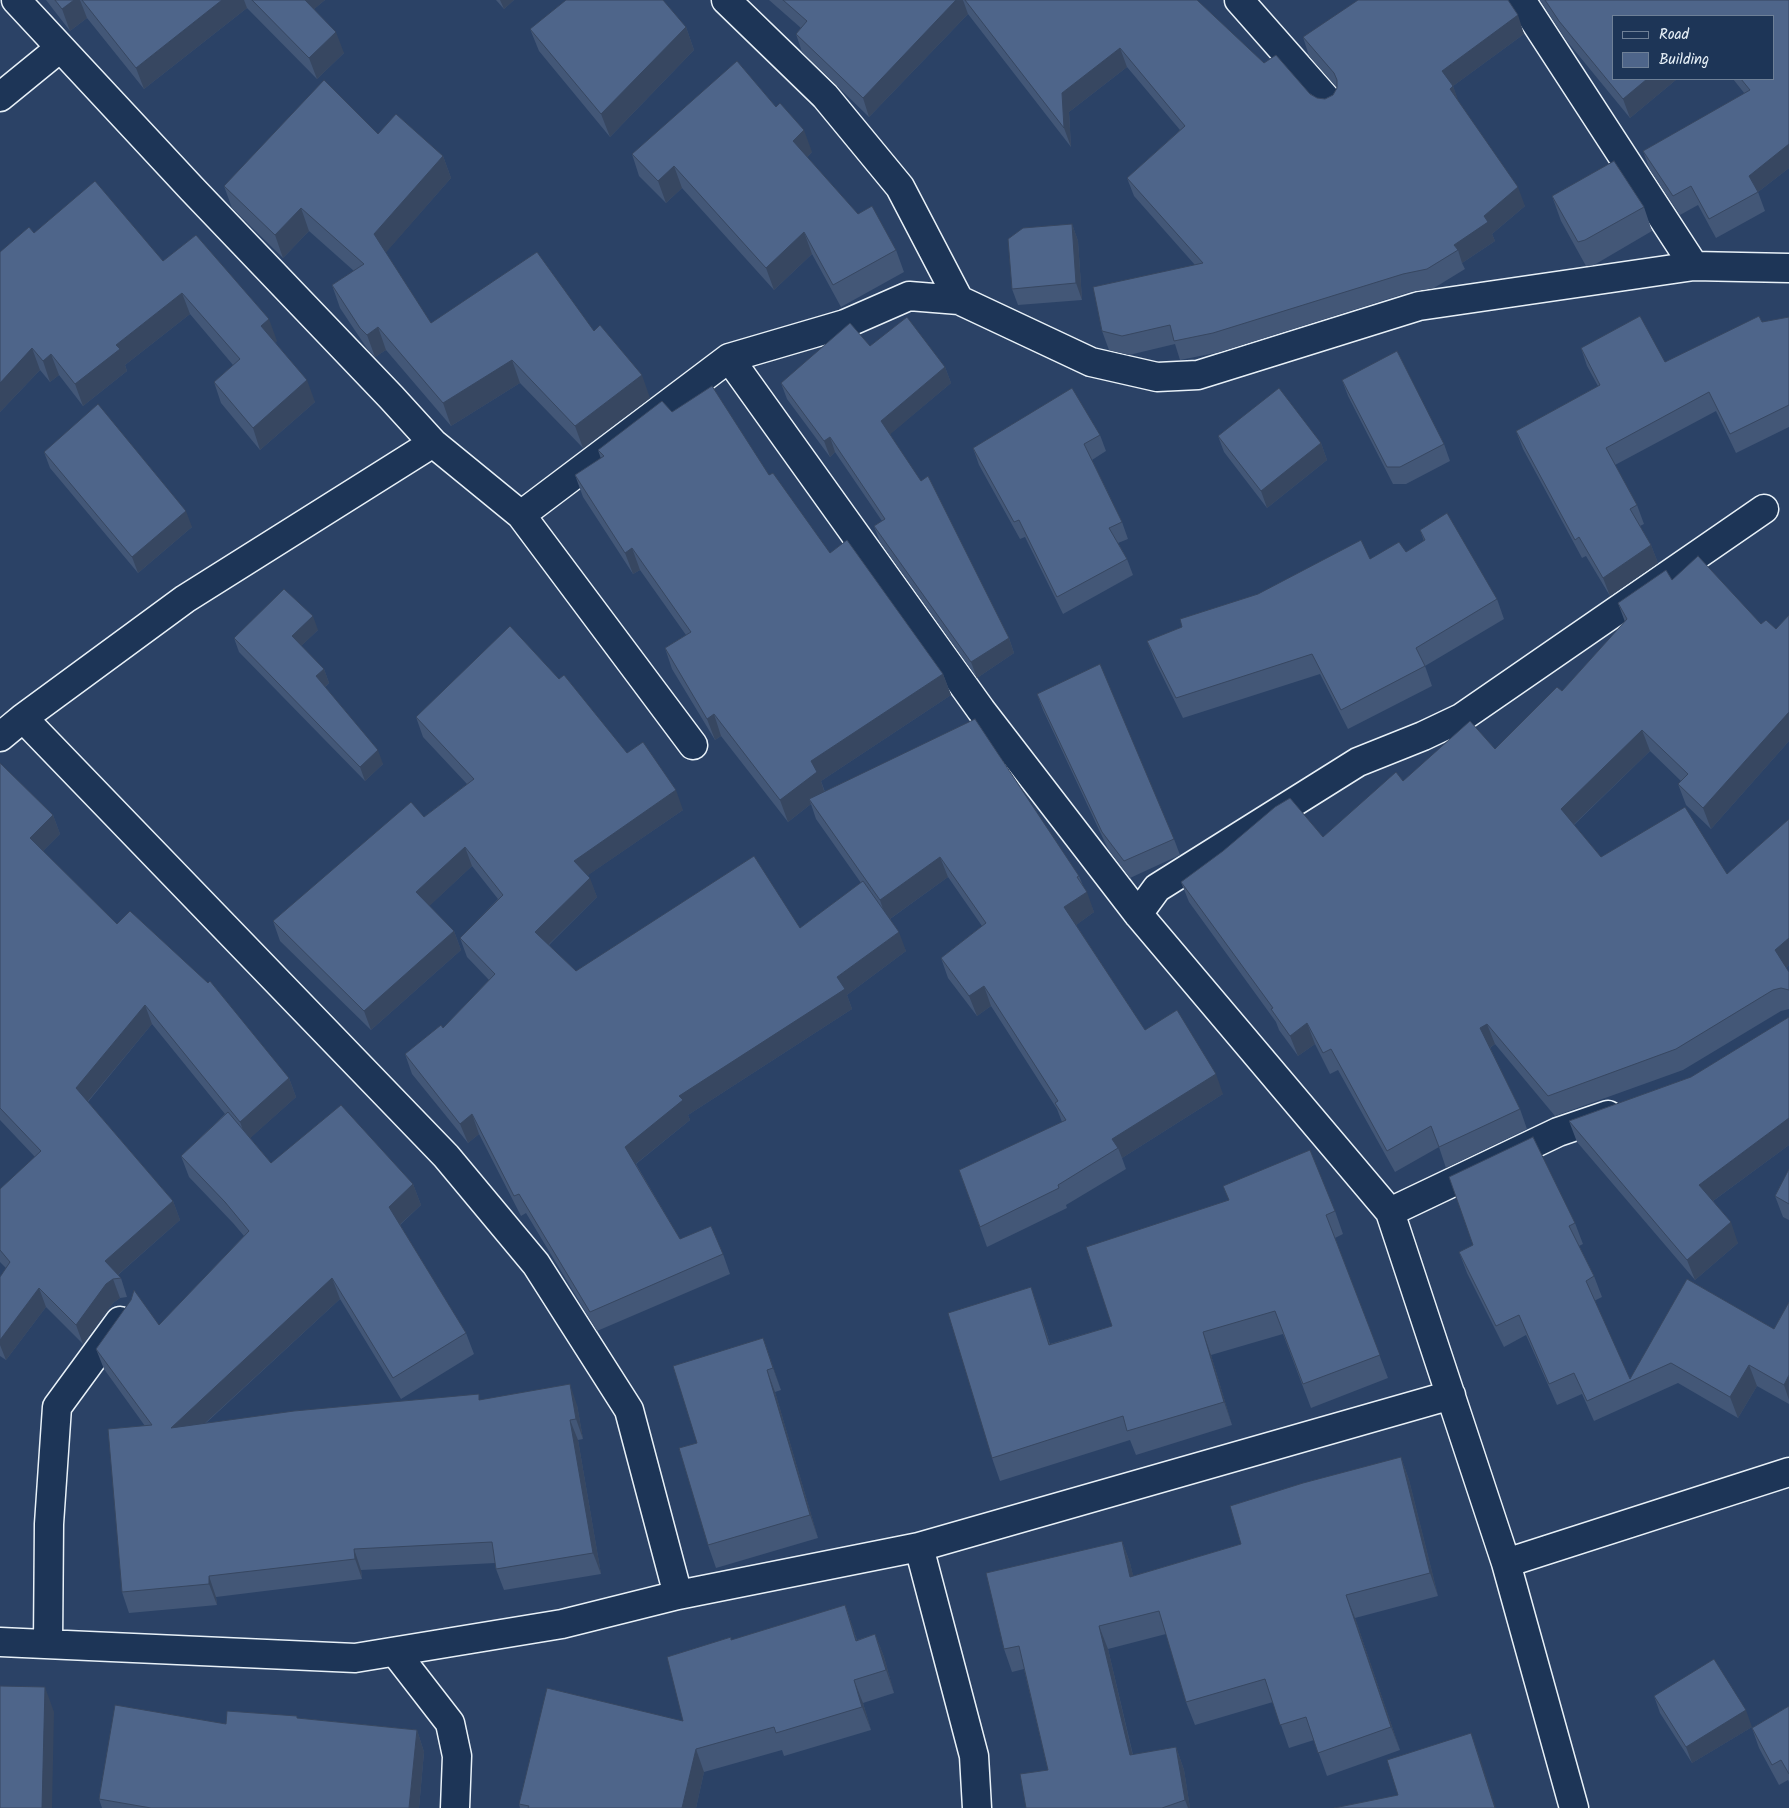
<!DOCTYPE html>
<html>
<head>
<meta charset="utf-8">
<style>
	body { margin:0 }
	#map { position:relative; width:1789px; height:1808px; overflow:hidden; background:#2b4266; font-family:Kalam,sans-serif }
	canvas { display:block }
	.legend { position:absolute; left:1612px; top:15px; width:162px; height:65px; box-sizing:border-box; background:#1d3557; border:1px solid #6e8097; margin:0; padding:6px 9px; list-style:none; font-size:15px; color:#e8f1f8 }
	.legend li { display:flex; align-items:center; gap:10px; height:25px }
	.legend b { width:25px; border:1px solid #6e8097 }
</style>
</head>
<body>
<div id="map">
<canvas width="1789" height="1808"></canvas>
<ul class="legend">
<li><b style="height:6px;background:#1d3557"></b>Road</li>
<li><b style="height:14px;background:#4e658a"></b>Building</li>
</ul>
</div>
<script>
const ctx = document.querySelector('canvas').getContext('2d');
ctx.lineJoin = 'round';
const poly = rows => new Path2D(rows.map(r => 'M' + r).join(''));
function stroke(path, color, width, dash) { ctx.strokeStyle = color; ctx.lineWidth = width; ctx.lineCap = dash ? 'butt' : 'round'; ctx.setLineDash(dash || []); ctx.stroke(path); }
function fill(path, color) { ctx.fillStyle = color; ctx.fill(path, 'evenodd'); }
const minor = poly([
	[16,0,192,189,391,397,433,443,521,515,693,745],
	[726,0,825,96,900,187,959,300],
	[1239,0,1329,102],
	[1521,0,1694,266],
	[0,97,60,48],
	[729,358,981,710,1138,914,1390,1212,1506,1563,1574,1808],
	[521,515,729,358,845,324,909,296,959,300,1091,362,1157,377,1198,375,1419,306,1694,266,1789,268],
	[23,718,446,1156,536,1264,629,1410,678,1595],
	[0,737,23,718,185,599,433,443],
	[1138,914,1157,888,1358,762,1423,736,1461,718,1764,509],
	[1390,1212,1558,1132,1608,1115],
	[919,1547,974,1756,977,1808],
	[1506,1563,1789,1472],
	[0,1642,355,1658,562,1624,678,1595,919,1547,1451,1395],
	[48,1644,49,1524,57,1407,120,1321],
	[395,1652,450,1723,457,1756,455,1808]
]);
stroke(minor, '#e8f1f8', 31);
stroke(minor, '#1d3557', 28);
fill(poly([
	[46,0,325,0,314,9,344,53,317,79,247,8,144,89,87,18,70,31],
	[496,0,514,0,504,9],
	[769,0,1197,0,1264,63,1317,98,1325,99,1333,95,1337,88,1309,56,1303,37,1524,34,1453,86,1458,101,1525,206,1492,234,1495,241,1462,263,1465,269,1434,288,1410,292,1220,352,1180,360,1175,344,1129,355,1109,350,1102,331,1195,265,1134,196,1127,178,1180,130,1127,67,1069,112,1071,147,968,14,869,117,802,52,796,34,801,28],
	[1540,0,1789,0,1789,168,1758,192,1765,211,1716,238,1698,205,1680,215,1650,170,1643,151,1745,94,1733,79,1773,79,1773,16,1613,16,1613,79,1677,79,1630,118,1566,40],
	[686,27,694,50,610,137,539,51,530,29],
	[378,134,443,156,451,178,385,253,431,323,594,331,650,398,583,448,520,383,451,426,386,350,375,357,368,350,340,308,332,285,354,271,309,231,283,258,232,208,224,186],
	[812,152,807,157,858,214,896,250,904,272,841,307,812,254,774,290,682,188,666,203,639,176,632,154],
	[1552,196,1644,207,1652,231,1594,265,1586,266,1561,221],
	[1072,224,1078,241,1082,300,1018,305,1012,289],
	[34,233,163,261,277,341,275,342,315,402,260,450,221,403,214,382,233,365,190,314,125,365,127,371,83,406,59,375,50,382,40,370,0,412,0,252],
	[1789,317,1789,427,1736,453,1716,411,1615,465,1637,505,1644,524,1640,526,1651,545,1658,563,1610,596,1586,556,1582,558,1523,449,1516,431,1598,386,1587,366,1581,348,1665,362,1762,322],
	[870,346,945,367,951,383,890,434,1009,638,1014,653,977,678,880,542,874,526,882,521,835,452,830,457,787,399,781,383],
	[1342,380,1444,444,1450,461,1406,484,1393,484,1348,396],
	[672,412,769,475,830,553,943,674,951,695,821,781,825,792,1079,876,1094,912,1076,925,1145,1030,1223,1094,1122,1158,1126,1169,1066,1205,1067,1208,987,1247,959,1170,1062,1122,1057,1109,991,1006,977,1016,948,978,941,958,982,926,948,877,890,919,906,951,847,995,852,1009,688,1115,690,1120,636,1164,680,1239,723,1254,730,1274,597,1331,526,1213,521,1216,479,1134,468,1143,412,1074,405,1054,443,1028,489,980,467,957,460,938,498,899,472,866,429,906,454,931,461,950,371,1030,280,941,273,921,424,817,467,784,423,737,416,717,627,753,683,810,588,875,597,897,549,945,576,971,800,928,861,883,816,819,811,804,788,822,721,736,715,740,672,669,665,648,686,635,640,570,633,574,583,497,575,475,601,459,598,450],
	[1100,435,1106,451,1092,460,1122,522,1128,539,1118,543,1127,559,1133,575,1063,614,1025,537,1020,539,979,465,973,448],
	[1218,436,1321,443,1327,460,1267,508,1224,452],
	[44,452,192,527,138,573,50,468],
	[1420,530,1497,599,1504,619,1425,666,1432,686,1348,729,1320,674,1183,718,1155,661,1147,641,1182,627,1370,559,1406,552,1424,541],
	[1672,580,1761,624,1776,629,1789,615,1789,741,1711,829,1686,805,1678,784,1681,781,1650,751,1574,825,1601,857,1727,874,1789,819,1789,965,1786,968,1789,972,1789,1009,1781,1011,1683,1070,1555,1116,1495,1044,1490,1048,1520,1109,1527,1129,1446,1168,1439,1147,1395,1172,1338,1070,1330,1074,1315,1044,1298,1056,1279,1030,1276,1022,1189,902,1181,882,1323,837,1403,781,1495,749,1562,691,1625,622,1618,603],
	[318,630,301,646,324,669,329,683,325,687,383,764,365,781,239,652,234,638],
	[1037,694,1174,839,1180,855,1130,878,1108,849,1043,710],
	[0,763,53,815,60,834,43,851,117,924,289,1078,296,1097,250,1138,271,1163,413,1184,421,1205,400,1225,466,1333,474,1354,401,1399,340,1299,206,1423,481,1400,577,1405,583,1439,578,1440,601,1574,504,1590,496,1569,495,1563,361,1570,362,1579,216,1597,217,1605,129,1613,122,1592,145,1426,104,1369,96,1349,159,1325,244,1236,233,1223,189,1177,181,1156,225,1114,152,1024,88,1102,173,1201,180,1220,118,1275,121,1278,127,1297,120,1298,113,1303,83,1344,46,1307,6,1360,0,1356,0,1277,6,1268,0,1262,0,1189,35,1157,0,1120],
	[1789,1017,1789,1145,1713,1201,1738,1243,1695,1280,1577,1142,1569,1121,1691,1077],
	[1789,1169,1789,1220,1783,1217,1775,1196],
	[1335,1211,1343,1234,1335,1238,1388,1378,1311,1408,1283,1334,1211,1355,1232,1425,1136,1455,1130,1440,1000,1481,992,1458,1031,1287,1050,1344,1112,1326,1086,1247],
	[1575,1223,1583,1244,1579,1246,1594,1276,1602,1297,1594,1301,1630,1379,1687,1279,1774,1329,1789,1302,1789,1404,1757,1386,1738,1418,1678,1383,1594,1421,1582,1394,1557,1405,1526,1335,1504,1347,1467,1273,1459,1252],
	[763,1338,781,1390,775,1392,818,1538,716,1568,708,1545,697,1443],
	[1401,1457,1409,1480,1438,1596,1355,1618,1400,1750,1327,1776,1314,1740,1289,1748,1273,1702,1195,1725,1186,1702,1166,1634,1108,1649,1133,1755,1176,1747,1184,1770,1190,1808,1026,1808,1048,1770,1024,1669,1012,1672,1004,1649,1122,1541,1130,1563,1133,1576,1241,1544],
	[845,1605,857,1640,875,1634,884,1657,894,1693,863,1703,871,1730,784,1756,782,1750,704,1772,696,1808,520,1808,519,1804,683,1721,732,1640],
	[1654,1696,1752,1727,1692,1763,1660,1713],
	[1789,1706,1789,1782,1788,1780,1779,1785,1759,1748,1752,1728],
	[298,1718,417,1730,424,1752,419,1808,102,1808,99,1799,226,1724]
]), '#435777');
fill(poly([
	[74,0,80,0,87,18,70,31,62,9],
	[222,0,244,0,247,8,144,89,136,68],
	[302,0,325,0,307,15],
	[500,0,514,0,504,9],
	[956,0,963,0,968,14,869,117,863,98],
	[1518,15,1524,34,1449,89,1442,71],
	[686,27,694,50,610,137,601,114],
	[336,32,344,53,317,79,309,58],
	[1120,48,1127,67,1069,112,1071,147,1064,128,1062,93],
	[1647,79,1677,79,1630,118,1623,99],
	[1453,86,1460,105,1450,89],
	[804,130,812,152,801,163,793,141],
	[1789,144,1789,168,1758,192,1749,176],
	[443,156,451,178,382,257,374,234],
	[674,166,682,188,666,203,658,181],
	[1518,187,1525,206,1492,234,1495,241,1462,263,1458,250,1454,245,1484,216],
	[301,208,309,231,283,258,275,235],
	[1072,224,1078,241,1082,300,1076,283],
	[804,232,812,254,774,290,766,268],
	[182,293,190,314,125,365,127,371,83,406,75,384,116,345],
	[269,319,277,341,269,348,261,326],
	[378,327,386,350,375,357,367,335],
	[32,348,40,370,0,412,0,383],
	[51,354,59,375,50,382,43,361],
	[512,360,520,383,451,426,443,403],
	[945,367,951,383,887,437,881,421],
	[642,375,650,398,583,448,575,426],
	[307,380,315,402,260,450,253,428],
	[830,437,835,452,830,457,824,441],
	[1321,443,1327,460,1267,508,1261,491],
	[186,511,192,527,138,573,132,557],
	[1651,545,1658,563,1610,596,1603,578],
	[632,548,640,570,633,574,625,553],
	[313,616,318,630,297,650,292,636],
	[1009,638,1014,653,977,678,971,662],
	[324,669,329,683,321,690,316,676],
	[943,674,951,695,821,781,825,794,809,799,811,804,788,822,780,800,811,761],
	[1789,712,1789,741,1711,829,1703,808],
	[714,714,721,736,715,740,707,719],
	[1642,730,1650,751,1568,830,1561,809],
	[378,750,383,764,365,781,360,767],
	[676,790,683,810,581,880,574,861],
	[53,815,60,834,37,857,30,838],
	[465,847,472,866,423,912,416,892],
	[940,857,948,877,887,921,880,900],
	[590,878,597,897,542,951,535,932],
	[1087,892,1094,912,1072,928,1064,907],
	[454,931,461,950,371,1030,364,1011],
	[899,932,906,951,847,995,852,1009,688,1115,690,1120,633,1166,625,1147,679,1096,837,977],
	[1789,938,1789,965,1783,971,1775,950],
	[984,986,991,1006,977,1016,969,996],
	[145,1005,152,1024,83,1107,76,1088],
	[1307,1023,1315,1044,1298,1056,1290,1036],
	[1487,1024,1495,1044,1488,1049,1480,1028],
	[1216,1074,1223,1094,1122,1158,1118,1148,1112,1139],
	[289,1078,296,1097,247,1141,240,1122],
	[472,1114,479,1134,468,1143,460,1124],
	[1789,1118,1789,1145,1706,1206,1699,1185],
	[413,1184,421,1205,396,1228,389,1207],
	[173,1201,180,1220,113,1279,120,1298,113,1303,83,1344,76,1325,105,1261],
	[1731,1222,1738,1243,1695,1280,1687,1260],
	[332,1278,340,1299,178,1448,171,1428],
	[1031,1287,1039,1311,1057,1368,1049,1345],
	[39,1288,46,1307,6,1360,0,1345,0,1340],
	[1203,1332,1211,1355,1232,1425,1224,1402],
	[763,1338,771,1360,781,1390,773,1368],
	[1749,1365,1757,1386,1738,1418,1730,1397],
	[767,1370,775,1392,818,1538,810,1515],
	[1789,1375,1789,1400,1784,1385],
	[570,1384,577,1405,583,1439,576,1419],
	[570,1420,578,1440,601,1574,593,1553],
	[1401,1457,1409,1480,1438,1596,1430,1573],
	[1122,1541,1130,1563,1139,1600,1130,1577],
	[354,1549,361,1570,362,1579,355,1559],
	[209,1576,216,1597,217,1605,209,1584],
	[1346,1595,1355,1618,1400,1750,1391,1727],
	[845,1605,853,1628,864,1664,856,1641],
	[1099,1626,1108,1649,1138,1778,1130,1755],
	[875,1634,884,1657,894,1693,886,1670],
	[854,1680,863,1703,871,1730,862,1707],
	[45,1687,54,1712,52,1808,42,1808],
	[1746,1710,1752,1727,1692,1763,1686,1747],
	[417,1730,424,1752,419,1808,409,1808],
	[1471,1733,1479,1755,1496,1808,1495,1808],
	[1176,1747,1184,1770,1190,1808,1188,1808,1185,1800],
	[696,1749,704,1772,696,1808,682,1808]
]), '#374761');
const building = poly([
	[55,0,74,0,62,9,55,0],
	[82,0,222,0,136,68,82,0],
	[252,0,305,0,336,32,309,58,252,0],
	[566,0,663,0,686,27,601,114,530,29,566,0],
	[783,0,956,0,863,98,796,34,807,21,783,0],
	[965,0,1197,0,1264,63,1276,55,1310,94,1317,98,1325,99,1333,95,1337,88,1337,80,1334,73,1303,37,1358,0,1508,0,1518,15,1442,71,1453,86,1450,89,1518,187,1484,216,1488,222,1454,245,1458,250,1427,269,1403,274,1213,333,1174,341,1170,325,1122,336,1102,331,1093,287,1203,263,1127,178,1185,126,1120,48,1062,93,1064,128,965,0],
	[1545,0,1789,0,1789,144,1749,176,1758,192,1709,219,1691,186,1673,196,1643,151,1750,90,1741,79,1773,79,1773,16,1613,16,1613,79,1647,79,1623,99,1559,21,1545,0],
	[737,61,776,107,780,103,804,130,793,141,858,214,872,206,896,250,833,285,804,232,766,268,674,166,658,181,632,154,737,61],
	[324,80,378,134,396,114,443,156,374,234,431,323,537,252,594,331,600,325,642,375,575,426,512,360,443,403,378,327,367,335,360,328,332,285,364,264,301,208,275,235,224,186,324,80],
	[1614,161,1644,207,1585,240,1578,242,1552,196,1614,161],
	[95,181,163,261,196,235,269,319,261,326,307,380,253,428,214,382,240,359,182,293,116,345,120,349,75,384,51,354,43,361,32,348,0,383,0,252,29,227,34,233,95,181],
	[1072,224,1076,283,1012,289,1008,239,1023,228,1072,224],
	[1640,316,1665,362,1759,316,1762,322,1789,317,1789,405,1730,434,1709,392,1606,448,1637,505,1630,509,1651,545,1603,578,1579,537,1575,540,1516,431,1600,385,1581,348,1640,316],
	[907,317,945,367,881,421,921,481,928,476,1009,638,971,662,874,526,885,519,830,437,824,441,781,383,850,323,870,346,907,317],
	[1397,351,1444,444,1400,467,1387,467,1342,380,1397,351],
	[712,386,769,475,773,473,830,553,847,540,943,674,811,761,817,772,780,800,714,714,707,719,665,648,691,632,632,548,625,553,575,475,604,456,598,450,662,401,672,412,712,386],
	[1072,388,1100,435,1084,444,1122,522,1109,528,1127,559,1057,597,1019,520,1014,522,973,448,1072,388],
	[1279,388,1321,443,1261,491,1218,436,1279,388],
	[98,404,186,511,132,557,44,452,98,404],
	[1447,513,1497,599,1416,648,1425,666,1341,710,1312,654,1176,698,1147,641,1182,627,1180,619,1258,594,1361,540,1370,559,1399,542,1406,552,1425,540,1420,530,1447,513],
	[1698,556,1761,624,1766,620,1776,629,1789,615,1789,712,1703,808,1678,784,1688,774,1642,730,1561,809,1601,857,1685,807,1727,874,1789,819,1789,938,1775,950,1789,972,1789,990,1781,988,1773,990,1676,1049,1548,1096,1487,1024,1480,1028,1520,1109,1439,1147,1431,1126,1387,1151,1331,1049,1323,1053,1307,1023,1290,1036,1271,1009,1273,1008,1181,882,1223,851,1275,807,1290,798,1323,837,1396,772,1403,781,1470,721,1495,749,1557,687,1562,691,1627,619,1618,603,1666,570,1672,580,1698,556],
	[284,589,313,616,292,636,324,669,316,676,378,750,360,767,234,638,284,589],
	[510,626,559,679,564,675,627,753,643,742,676,790,574,861,590,878,535,932,576,971,754,856,800,928,863,881,899,932,837,977,845,989,679,1096,683,1100,625,1147,680,1239,711,1226,723,1254,590,1312,519,1194,514,1196,472,1114,460,1124,405,1054,441,1025,443,1028,495,974,460,938,503,895,465,847,416,892,454,931,364,1011,273,921,411,802,424,817,474,779,416,717,510,626],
	[1100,664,1174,839,1124,861,1102,832,1037,694,1100,664],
	[975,719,1079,876,1077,877,1087,892,1064,907,1145,1030,1177,1010,1216,1074,1112,1139,1118,1148,1058,1185,1059,1188,980,1227,959,1170,1066,1120,1055,1103,1058,1101,984,986,969,996,941,958,986,923,940,857,880,900,809,799,975,719],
	[0,763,53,815,30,838,117,924,130,911,208,983,210,981,289,1078,240,1122,145,1005,76,1088,173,1201,105,1261,121,1278,113,1279,106,1284,76,1325,39,1288,0,1340,0,1277,10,1262,0,1250,0,1189,41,1151,0,1108,0,763],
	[1789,1017,1789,1118,1699,1185,1731,1222,1687,1260,1569,1121,1691,1077,1789,1017],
	[341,1105,413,1184,389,1207,466,1333,393,1378,332,1278,171,1428,294,1411,479,1394,479,1400,570,1384,576,1419,570,1420,593,1553,496,1569,492,1542,354,1549,355,1559,209,1576,209,1584,122,1592,108,1429,152,1425,96,1349,131,1300,134,1290,159,1325,249,1231,225,1202,181,1156,228,1112,271,1163,341,1105],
	[1533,1137,1575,1223,1569,1226,1594,1276,1586,1281,1630,1379,1687,1279,1774,1329,1789,1302,1789,1375,1784,1385,1749,1365,1730,1397,1671,1363,1587,1401,1574,1373,1549,1384,1519,1315,1496,1326,1459,1252,1473,1245,1449,1177,1533,1137],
	[1310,1150,1335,1211,1326,1215,1380,1355,1303,1384,1275,1311,1203,1332,1224,1402,1127,1431,1123,1416,992,1458,948,1313,1031,1287,1049,1345,1112,1326,1086,1247,1229,1200,1223,1186,1310,1150],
	[1789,1169,1789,1204,1775,1196,1789,1169],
	[763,1338,773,1368,767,1370,810,1515,708,1545,679,1448,697,1443,673,1366,763,1338],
	[1401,1457,1430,1573,1346,1595,1391,1727,1318,1753,1306,1717,1280,1725,1265,1679,1186,1702,1159,1611,1099,1626,1130,1755,1176,1747,1185,1800,1162,1808,1026,1808,1020,1774,1048,1770,1019,1646,1004,1649,986,1573,1122,1541,1130,1577,1241,1544,1230,1506,1303,1483,1401,1457],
	[845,1605,856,1641,875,1634,886,1670,854,1680,862,1707,776,1733,774,1727,696,1749,682,1808,528,1808,529,1806,519,1804,547,1688,683,1721,667,1657,731,1637,731,1640,845,1605],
	[1714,1659,1746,1710,1686,1747,1654,1696,1714,1659],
	[0,1686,45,1687,42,1808,0,1808,0,1686],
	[115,1705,226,1724,227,1711,297,1716,297,1718,417,1730,409,1808,151,1808,99,1799,115,1705],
	[1789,1706,1789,1774,1781,1760,1772,1765,1752,1728,1789,1706],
	[1471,1733,1495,1808,1334,1808,1398,1795,1387,1760,1471,1733]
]);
fill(building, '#4e658a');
stroke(building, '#374761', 1);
</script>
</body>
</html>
